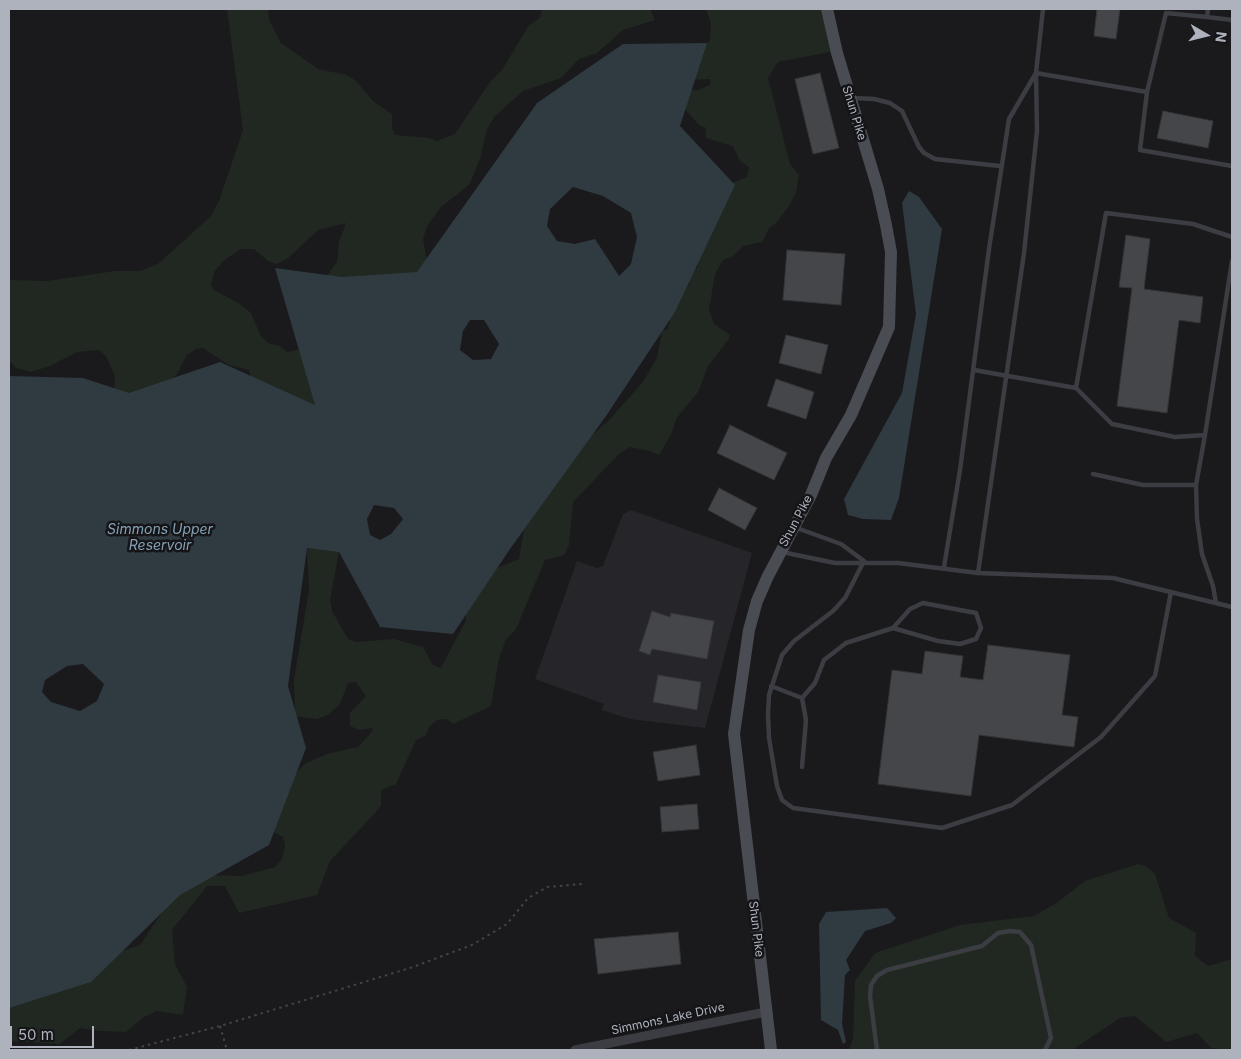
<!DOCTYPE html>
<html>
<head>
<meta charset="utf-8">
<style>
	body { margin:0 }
	#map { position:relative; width:1241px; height:1059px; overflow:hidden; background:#1a1a1d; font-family:Inter,sans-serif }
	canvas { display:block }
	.frame { position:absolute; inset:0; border:10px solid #adb2bc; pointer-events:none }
	.north { position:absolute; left:1181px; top:10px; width:50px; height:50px; -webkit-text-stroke:4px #151518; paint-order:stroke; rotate:98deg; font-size:14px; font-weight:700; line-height:20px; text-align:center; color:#adb2bc }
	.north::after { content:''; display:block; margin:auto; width:18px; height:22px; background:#adb2bc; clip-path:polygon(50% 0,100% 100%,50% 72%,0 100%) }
	.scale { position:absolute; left:10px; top:1026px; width:84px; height:22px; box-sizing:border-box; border:2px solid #adb2bc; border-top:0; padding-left:6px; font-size:15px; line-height:18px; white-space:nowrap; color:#adb2bc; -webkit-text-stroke:4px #151518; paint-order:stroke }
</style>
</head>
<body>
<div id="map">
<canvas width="1241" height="1059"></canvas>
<div class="frame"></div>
<div class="north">N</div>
<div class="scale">50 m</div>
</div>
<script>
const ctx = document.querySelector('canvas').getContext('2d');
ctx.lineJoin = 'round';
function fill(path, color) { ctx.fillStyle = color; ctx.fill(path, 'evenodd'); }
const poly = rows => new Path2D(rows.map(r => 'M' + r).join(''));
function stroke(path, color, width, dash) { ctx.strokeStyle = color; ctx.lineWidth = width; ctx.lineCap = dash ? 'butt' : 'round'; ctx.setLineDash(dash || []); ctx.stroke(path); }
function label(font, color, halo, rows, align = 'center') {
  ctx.font = font + ' Inter,sans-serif'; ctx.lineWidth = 5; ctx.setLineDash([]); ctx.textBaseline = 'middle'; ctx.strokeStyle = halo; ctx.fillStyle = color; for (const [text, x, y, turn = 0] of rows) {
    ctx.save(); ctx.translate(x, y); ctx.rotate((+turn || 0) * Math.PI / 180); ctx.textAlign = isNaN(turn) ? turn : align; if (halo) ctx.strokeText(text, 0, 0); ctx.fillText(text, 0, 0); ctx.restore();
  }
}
fill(poly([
	[631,510,752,553,705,728,630,719,602,710,604,704,535,679,577,561,597,568,603,566,623,514]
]), '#26262a');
fill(poly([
	[227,9,268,9,269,20,281,43,318,69,347,75,356,81,373,101,392,114,392,128,395,135,429,138,437,141,455,134,490,82,502,70,529,25,540,18,542,9,650,9,655,20,623,30,597,53,579,59,561,78,523,91,494,117,487,129,480,159,469,185,441,207,427,226,423,239,427,261,417,278,314,293,337,262,339,242,346,223,318,230,288,258,277,264,268,261,254,249,241,249,223,261,214,272,211,285,214,290,240,304,251,313,261,336,268,343,280,346,287,352,305,348,315,404,306,421,254,392,249,370,229,365,203,348,196,349,187,355,177,374,164,386,114,402,115,376,106,356,99,350,77,352,50,366,31,372,16,368,9,360,9,280,47,281,115,271,140,271,158,264,211,216,219,201,243,130],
	[704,9,827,9,835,51,778,62,768,78,790,164,799,175,796,192,789,206,776,223,769,228,762,242,743,246,732,257,723,260,715,274,709,310,714,324,730,335,729,339,708,366,698,392,676,419,671,435,659,455,650,451,630,447,619,454,573,502,569,545,564,555,545,560,516,629,506,640,499,658,491,706,453,724,447,719,437,720,429,727,426,735,416,740,396,784,381,790,381,805,375,813,330,861,317,895,239,913,225,886,207,886,172,930,175,964,187,987,183,1015,157,1011,144,1017,126,1032,99,1031,80,1028,60,1044,9,1041,9,1000,110,955,140,945,171,899,204,875,242,876,275,867,282,859,285,845,283,837,267,829,289,779,306,763,327,754,358,747,371,733,373,728,359,730,350,726,350,713,366,696,356,682,348,683,340,704,328,715,317,719,295,716,294,680,309,590,307,551,313,538,341,540,330,600,332,611,348,639,356,642,394,639,423,647,433,665,441,668,466,620,466,598,475,577,519,559,524,530,581,445,610,419,643,382,657,358,662,331,668,329,678,290,689,285,690,274,697,268,714,190,747,177,749,167,740,161,733,146,706,138,705,127,699,125,685,109,654,92,698,90,710,85,710,79,688,80,689,69,699,68,698,53,710,40,711,24,707,11],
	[1138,864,1146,866,1155,874,1169,918,1196,933,1195,956,1208,966,1232,959,1232,1050,1211,1048,1197,1033,1166,1042,1135,1016,1120,1018,1072,1050,849,1050,853,1039,855,981,875,953,960,925,1034,916,1058,902,1085,881]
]), '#202821');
fill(poly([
	[707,43,680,126,735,185,675,312,606,416,510,549,453,634,380,627,339,552,307,548,288,686,306,748,269,845,180,895,91,982,9,1008,9,376,83,378,129,393,220,362,315,405,275,268,342,277,417,272,537,103,623,44],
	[573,187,603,196,631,213,637,237,631,264,619,276,595,239,575,244,557,241,547,226,550,209],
	[470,320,484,320,499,344,491,359,473,360,460,350,463,331],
	[374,505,394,508,403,519,391,534,380,540,370,535,367,519],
	[83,664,104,684,97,701,80,711,51,702,42,692,45,680,67,666],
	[909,191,919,197,942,229,899,498,891,520,863,519,848,515,844,499,902,393,916,314,902,203],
	[887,908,896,918,891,923,865,931,846,960,850,970,845,975,842,1024,846,1042,843,1044,838,1030,821,1020,819,924,826,912]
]), '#303a41');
const building = poly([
	[1097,9,1120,9,1116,39,1094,36,1097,9],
	[820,73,839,148,813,154,795,79,820,73],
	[1163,111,1213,121,1208,148,1157,138,1163,111],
	[1126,235,1150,239,1144,289,1203,297,1200,323,1179,320,1167,413,1117,406,1132,288,1119,287,1126,235],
	[787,250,845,254,841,305,783,300,787,250],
	[786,335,828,345,821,374,779,363,786,335],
	[776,379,814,392,806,419,767,406,776,379],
	[730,425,787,453,774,480,717,453,730,425],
	[719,488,757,508,745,530,708,510,719,488],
	[652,611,670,617,671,613,714,621,707,659,652,649,650,655,639,651,652,611],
	[988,645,1070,655,1062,715,1078,717,1074,747,979,735,971,796,878,784,892,670,922,674,925,651,963,656,960,677,983,680,988,645],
	[658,675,701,682,697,710,653,702,658,675],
	[696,745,700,775,658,781,653,752,696,745],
	[697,804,699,829,662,832,660,807,697,804],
	[678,932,681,964,598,974,594,939,678,932]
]);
fill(building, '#44464a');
stroke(building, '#343539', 1);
stroke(poly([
	[220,1026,227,1050],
	[129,1050,220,1026,410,968,472,945,507,924,528,898,547,887,582,884]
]), '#414449', 2, [2.5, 4]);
stroke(poly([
	[1043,9,1036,73,1147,92,1140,150,1232,166],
	[1208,9,1207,17,1232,20],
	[1147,92,1166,13,1207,17],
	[853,98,874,99,890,103,902,111,919,147,924,153,935,159,1000,166],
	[1232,237,1193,224,1106,213,1076,388,1112,424,1175,437,1205,435,1232,261],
	[974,370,1076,388],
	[1205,435,1196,485,1197,519,1202,554,1213,586,1216,603],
	[1093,474,1143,485,1196,485],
	[794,527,841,544,864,561],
	[782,552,835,563,898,563,978,573,1113,578,1232,607],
	[864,561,845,598,833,611,794,641,782,655,769,695,768,714,769,738,777,786,782,800,793,808,942,828,1012,805,1101,737,1155,676,1171,592],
	[944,567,960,470,989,249,1009,119,1036,73,1037,131,1024,253,978,573],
	[771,686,802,698,815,683,824,660,846,643,893,628,910,609,923,603,976,613,981,628,976,639,960,644,938,641,893,628],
	[802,767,806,720,802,698],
	[877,1050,870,996,871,985,877,976,887,970,982,946,998,933,1010,931,1020,932,1031,945,1051,1038,1045,1050]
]), '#3b3d42', 4.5);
stroke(poly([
	[575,1050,766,1012]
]), '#3b3d42', 9);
stroke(poly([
	[771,1050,734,734,749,630,757,601,768,576,811,495,826,458,851,415,889,327,891,252,886,225,878,189,837,53,827,9]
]), '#494c52', 12);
label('12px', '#adb2bc', '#151518', [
	["Shun Pike",854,113,73],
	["Shun Pike",796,521,-62],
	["Shun Pike",756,929,83],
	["Simmons Lake Drive",668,1019,-12]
]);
label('italic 14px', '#85a1b6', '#151518', [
	["Simmons Upper",160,530],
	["Reservoir",160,546]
]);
</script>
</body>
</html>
